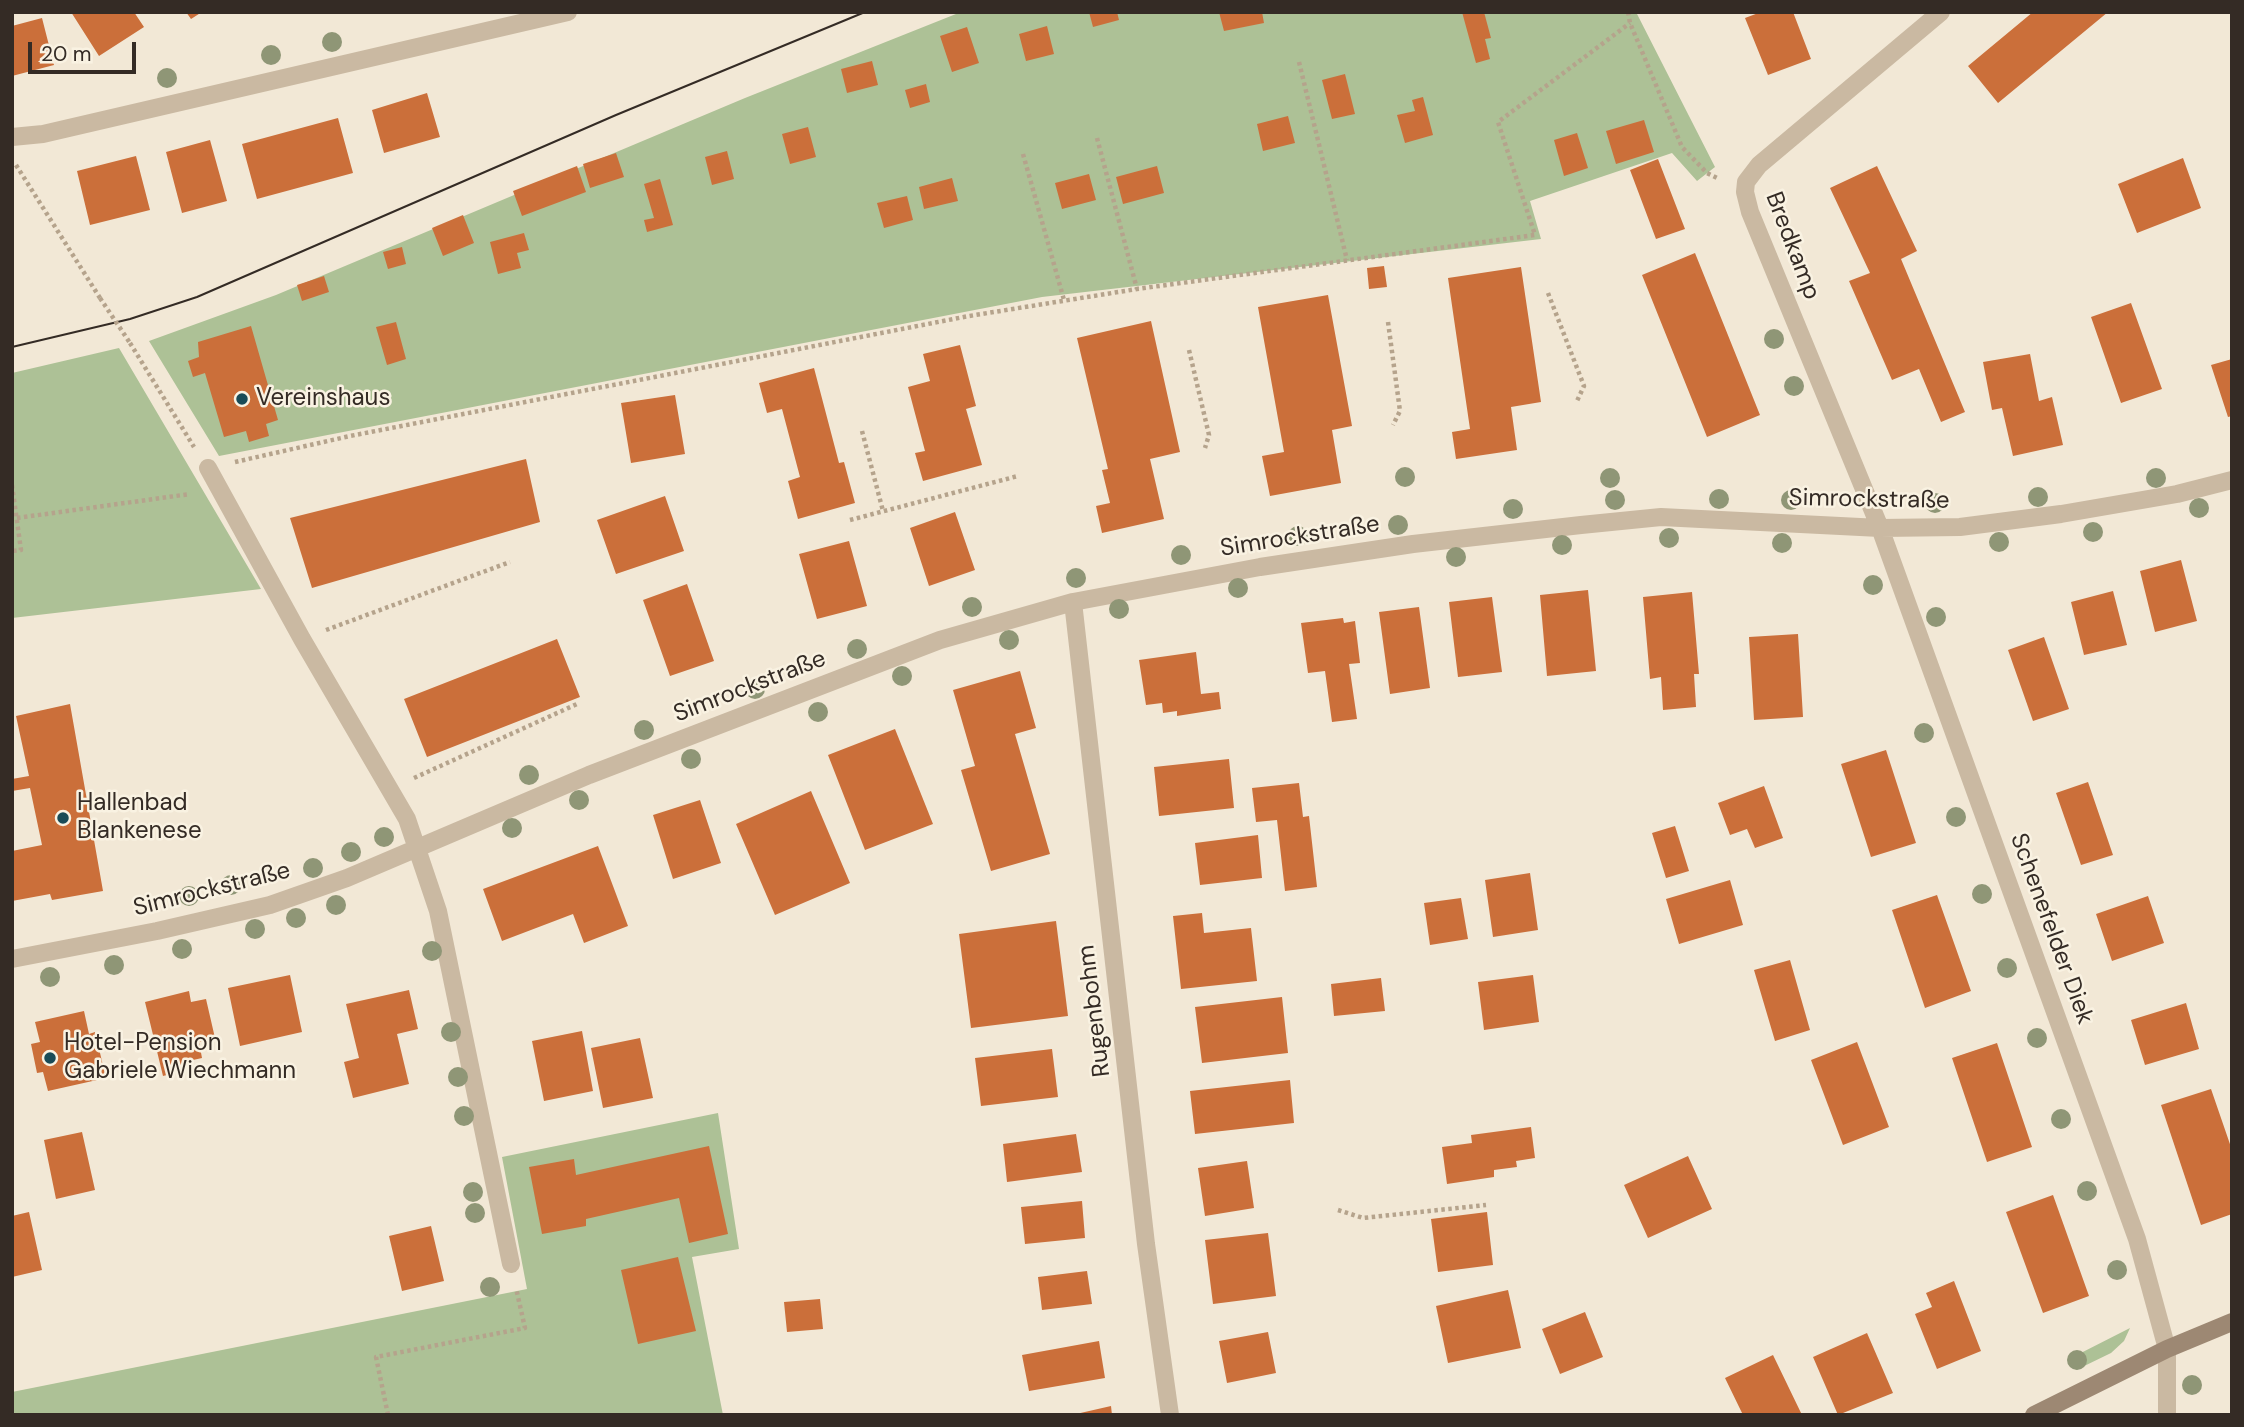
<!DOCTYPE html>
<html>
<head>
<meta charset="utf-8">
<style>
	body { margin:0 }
	#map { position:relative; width:2244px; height:1427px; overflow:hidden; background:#f2e8d6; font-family:"DM Sans",sans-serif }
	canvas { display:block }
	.frame { position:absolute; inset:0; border:14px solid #342b25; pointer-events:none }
	.scale { position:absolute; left:28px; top:42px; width:108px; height:32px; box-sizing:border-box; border:4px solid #342b25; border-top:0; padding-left:9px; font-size:21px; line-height:24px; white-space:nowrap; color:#342b25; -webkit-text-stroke:5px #f9f2e2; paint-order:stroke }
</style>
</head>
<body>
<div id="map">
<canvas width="2244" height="1427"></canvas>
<div class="frame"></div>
<div class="scale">20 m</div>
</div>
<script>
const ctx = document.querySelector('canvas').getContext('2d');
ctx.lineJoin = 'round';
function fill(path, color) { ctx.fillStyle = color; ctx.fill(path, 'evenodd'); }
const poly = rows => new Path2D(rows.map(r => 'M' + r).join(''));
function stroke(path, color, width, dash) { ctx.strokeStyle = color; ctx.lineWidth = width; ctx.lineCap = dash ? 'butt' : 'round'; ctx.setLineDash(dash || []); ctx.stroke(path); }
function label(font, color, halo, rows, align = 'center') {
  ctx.font = font + ' "DM Sans",sans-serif'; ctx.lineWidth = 5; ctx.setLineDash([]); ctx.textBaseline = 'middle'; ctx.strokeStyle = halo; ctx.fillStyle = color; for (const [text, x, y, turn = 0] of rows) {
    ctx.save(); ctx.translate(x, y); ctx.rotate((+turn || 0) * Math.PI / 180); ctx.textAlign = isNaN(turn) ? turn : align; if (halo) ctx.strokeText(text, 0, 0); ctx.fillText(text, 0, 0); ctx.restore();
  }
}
fill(poly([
	[961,12,1636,12,1715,167,1697,181,1672,153,1530,201,1541,239,1042,297,219,456,149,341,276,295,745,98],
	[119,348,261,589,12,618,12,373],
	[718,1113,739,1249,692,1257,723,1415,12,1415,12,1392,527,1289,502,1157],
	[2130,1328,2124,1341,2111,1353,2076,1370,2071,1358]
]), '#adc196');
fill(poly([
	[71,12,134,12,144,27,99,56],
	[186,12,202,12,191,19],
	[1089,12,1117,12,1119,20,1093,27],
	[1219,12,1262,12,1264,23,1224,31],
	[1462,12,1484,12,1491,38,1485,39,1490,59,1476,63],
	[1761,12,1793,12,1811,59,1768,75,1745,18],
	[2033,12,2108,12,1998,103,1968,66],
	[42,18,54,65,12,76,12,26],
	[1047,26,1054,54,1026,61,1019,34],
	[967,27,979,63,952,72,940,36],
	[872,61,878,85,847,93,841,69],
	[1345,74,1355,114,1332,119,1322,80],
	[926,84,930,102,910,108,905,90],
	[427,93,440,137,384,153,372,110],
	[1423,97,1433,135,1405,143,1397,115,1415,111,1412,100],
	[1288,116,1295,143,1263,151,1257,124],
	[338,118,353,173,257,199,242,144],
	[1644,120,1654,152,1616,164,1606,131],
	[808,127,816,157,790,164,782,134],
	[1577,133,1588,168,1564,176,1554,140],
	[210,140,227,201,182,213,166,152],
	[727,151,734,179,712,185,705,157],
	[616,153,624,177,590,188,583,164],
	[136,156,150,210,90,225,77,171],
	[2183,158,2201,208,2137,233,2118,184],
	[1658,159,1685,229,1656,239,1630,170],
	[577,166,586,192,522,216,513,191],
	[1157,166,1164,193,1123,204,1116,177],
	[1877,166,1917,251,1901,259,1965,412,1941,422,1919,369,1892,380,1849,281,1870,273,1830,188],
	[1089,174,1096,200,1062,209,1055,183],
	[952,178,958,201,924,209,919,187],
	[660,179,673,225,647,232,644,220,654,218,644,184],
	[907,196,913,220,884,228,877,203],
	[463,215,474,243,443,256,432,228],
	[524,233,529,250,517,253,521,268,498,274,490,242],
	[402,247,406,264,388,269,383,252],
	[1695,253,1760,415,1707,437,1642,275],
	[1384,266,1387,287,1369,289,1367,268],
	[1521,267,1541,402,1511,407,1517,450,1456,459,1452,432,1470,429,1448,278],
	[324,276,329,292,302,301,297,285],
	[1328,295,1352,426,1332,430,1341,483,1270,496,1262,456,1284,452,1258,307],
	[2131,303,2162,389,2121,403,2091,317],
	[1151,321,1180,452,1150,459,1164,519,1102,533,1096,506,1110,503,1102,470,1108,469,1077,338],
	[396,322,406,359,387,365,376,327],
	[251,326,278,420,266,424,269,436,249,442,246,431,224,437,205,373,193,377,188,361,199,357,198,342],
	[960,345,976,406,966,409,982,465,923,481,915,453,925,451,908,387,930,381,923,354],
	[2030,354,2039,401,2052,397,2063,445,2013,456,2002,408,1992,410,1983,362],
	[2232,359,2232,416,2228,417,2211,365],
	[814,368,839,463,844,462,855,503,798,519,788,481,800,477,782,409,767,413,759,383],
	[675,395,685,454,631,463,621,403],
	[526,459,540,522,312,588,290,518],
	[665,496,684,551,616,574,597,520],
	[955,512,975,570,929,586,910,528],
	[849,541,867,606,817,619,799,554],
	[2181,560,2197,621,2155,632,2140,571],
	[687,584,714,661,670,676,643,600],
	[1588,590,1596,671,1547,676,1540,595],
	[2113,591,2127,645,2084,655,2071,602],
	[1692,592,1699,674,1694,674,1696,707,1663,710,1661,677,1650,679,1643,597],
	[1492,597,1502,672,1458,677,1449,602],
	[1419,607,1430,688,1390,694,1379,612],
	[1343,618,1344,623,1355,621,1360,663,1349,664,1357,719,1332,722,1325,671,1308,673,1301,623],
	[1798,634,1803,717,1754,720,1749,637],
	[2044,637,2069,709,2033,721,2008,650],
	[557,639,580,697,427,757,404,699],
	[1196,652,1201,694,1219,692,1221,709,1177,716,1177,711,1163,713,1162,703,1146,705,1139,660],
	[1020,671,1036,728,1015,734,1050,854,991,871,961,770,975,766,953,690],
	[70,704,103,891,52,900,50,894,12,901,12,851,42,845,30,788,12,791,12,779,29,776,16,716],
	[895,729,933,824,865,850,828,755],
	[1886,750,1916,843,1871,857,1841,764],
	[1229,759,1234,808,1159,816,1154,767],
	[2088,782,2113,855,2081,865,2056,793],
	[1299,783,1303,817,1309,816,1317,887,1285,891,1277,820,1256,822,1252,788],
	[1764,786,1783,838,1755,848,1747,829,1730,835,1718,803],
	[811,791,850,883,775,915,736,824],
	[700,800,721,863,673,879,653,815],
	[1675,826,1689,871,1666,878,1652,833],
	[1258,835,1262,878,1200,885,1195,843],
	[598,846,628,926,584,943,573,914,502,941,483,889],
	[1530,873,1538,930,1493,937,1485,880],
	[1730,880,1743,925,1679,944,1666,899],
	[1937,895,1971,991,1925,1008,1892,910],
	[2148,896,2164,943,2112,961,2096,914],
	[1461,898,1468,939,1430,945,1424,903],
	[1202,913,1204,933,1251,928,1257,981,1181,989,1173,916],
	[1056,921,1068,1016,971,1028,959,934],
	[1790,960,1810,1030,1775,1041,1754,970],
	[290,975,302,1032,240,1046,228,988],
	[1533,975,1539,1022,1484,1030,1478,982],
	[1381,978,1385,1011,1334,1016,1331,984],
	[409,990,418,1029,397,1034,409,1084,353,1098,344,1062,359,1058,346,1004],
	[189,991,191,1002,206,999,215,1038,199,1042,202,1058,184,1062,186,1070,163,1076,145,1002],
	[1282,997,1288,1053,1202,1063,1195,1007],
	[2186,1003,2199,1049,2145,1065,2131,1020],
	[84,1011,89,1034,95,1032,106,1078,48,1091,43,1072,37,1073,31,1044,40,1042,35,1022],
	[582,1031,593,1091,544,1101,532,1041],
	[640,1038,653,1098,603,1108,591,1048],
	[1857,1042,1889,1127,1843,1145,1811,1060],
	[1997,1043,2032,1147,1987,1162,1952,1058],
	[1052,1049,1058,1097,981,1106,975,1058],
	[1290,1080,1294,1123,1195,1134,1190,1091],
	[2211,1089,2232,1150,2232,1214,2201,1225,2161,1105],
	[1531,1127,1535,1158,1516,1161,1517,1167,1494,1170,1494,1177,1447,1184,1442,1147,1472,1143,1471,1135],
	[82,1132,95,1190,56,1199,44,1140],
	[1076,1134,1082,1172,1007,1182,1003,1144],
	[709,1146,728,1234,689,1243,679,1198,586,1219,586,1226,542,1234,529,1167,574,1159,576,1175],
	[1688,1156,1712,1209,1648,1238,1624,1185],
	[1247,1161,1254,1208,1205,1216,1198,1168],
	[2053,1195,2089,1296,2043,1313,2006,1212],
	[1082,1201,1085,1238,1025,1244,1021,1207],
	[29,1212,42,1270,12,1277,12,1216],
	[1487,1212,1493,1265,1438,1272,1431,1219],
	[431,1226,444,1281,402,1291,389,1236],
	[1268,1233,1276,1296,1213,1304,1205,1240],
	[678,1257,696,1331,638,1344,621,1270],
	[1087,1271,1092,1304,1042,1310,1038,1277],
	[1954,1281,1981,1351,1937,1369,1915,1314,1932,1307,1926,1293],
	[1508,1290,1521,1348,1448,1363,1436,1306],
	[820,1299,823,1329,787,1332,784,1302],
	[1585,1312,1603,1357,1560,1374,1542,1329],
	[1268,1332,1276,1373,1227,1383,1219,1341],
	[1867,1333,1893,1393,1838,1415,1813,1357],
	[1099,1341,1105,1378,1029,1391,1022,1355],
	[1773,1355,1802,1415,1743,1415,1725,1378],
	[1111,1406,1112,1415,1077,1415,1076,1414]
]), '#cb6f3a');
stroke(poly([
	[1628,12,1630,23,1682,147,1707,173,1719,179],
	[1299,62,1347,260],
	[1097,138,1137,289],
	[1023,154,1064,300],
	[16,165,100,298],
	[1548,293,1584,386,1577,401],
	[1388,322,1400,411,1393,425],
	[130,343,194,447],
	[1189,350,1209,435,1205,448],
	[862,431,883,511],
	[235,462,350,436,969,316,1137,289,1535,235,1498,122,1630,23],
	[12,485,21,550,12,551],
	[17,518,190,494],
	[850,520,1018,476],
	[326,630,510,562],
	[414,778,577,704],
	[1338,1210,1363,1218,1486,1205],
	[388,1415,376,1357,525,1328,516,1288]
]), '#b5a38c', 4.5, [3.5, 3.5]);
stroke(poly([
	[1941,12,1759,165,1746,182,1745,192,1750,212,1880,528,2137,1239,2167,1349,2167,1415],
	[12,137,43,134,568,12],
	[208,468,302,639,407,819,438,911,511,1264],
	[1073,602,1146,1244,1170,1415],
	[12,959,157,931,270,905,347,878,589,775,940,640,1073,602,1260,567,1413,544,1581,525,1661,517,1880,528,1960,527,2061,514,2177,494,2232,480]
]), '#cab9a2', 18);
stroke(poly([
	[2034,1415,2167,1349,2232,1322]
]), '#9d8873', 18);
stroke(poly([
	[12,347,130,319,197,297,616,115,865,12]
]), '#342b25', 2);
stroke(poly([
	[100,298,130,343]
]), '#b5a38c', 4.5, [3.5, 3.5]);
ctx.fillStyle = '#8f9676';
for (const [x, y] of [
	[332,42],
	[271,55],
	[167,78],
	[1774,339],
	[1794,386],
	[1405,477],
	[1610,478],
	[2156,478],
	[2038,497],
	[1719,499],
	[1615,500],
	[1791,500],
	[1935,503],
	[2199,508],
	[1513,509],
	[1398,525],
	[2093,532],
	[1298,536],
	[1669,538],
	[1999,542],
	[1782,543],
	[1562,545],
	[1181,555],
	[1456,557],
	[1076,578],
	[1873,585],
	[1238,588],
	[972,607],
	[1119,609],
	[1936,617],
	[1009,640],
	[857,649],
	[902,676],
	[755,689],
	[818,712],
	[644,730],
	[1924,733],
	[691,759],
	[529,775],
	[579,800],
	[1956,817],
	[512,828],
	[384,837],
	[351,852],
	[313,868],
	[231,885],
	[1982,894],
	[189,896],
	[336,905],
	[296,918],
	[255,929],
	[182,949],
	[432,951],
	[114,965],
	[2007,968],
	[50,977],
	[451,1032],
	[2037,1038],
	[458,1077],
	[464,1116],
	[2061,1119],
	[2087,1191],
	[473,1192],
	[475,1213],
	[2117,1270],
	[490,1287],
	[2077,1360],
	[2192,1385]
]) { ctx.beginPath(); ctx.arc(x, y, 10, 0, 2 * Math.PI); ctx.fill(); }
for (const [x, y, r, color] of [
	[242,399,7,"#194b57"],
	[63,818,7,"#194b57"],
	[50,1058,7,"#194b57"]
]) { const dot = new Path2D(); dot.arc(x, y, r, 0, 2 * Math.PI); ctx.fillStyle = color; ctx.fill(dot); stroke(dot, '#f9f2e2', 2.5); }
label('24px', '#342b25', '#f9f2e2', [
	["Bredkamp",1792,246,69],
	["Simrockstraße",1869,500,1],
	["Simrockstraße",1300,537,-9],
	["Simrockstraße",750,687,-21],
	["Simrockstraße",212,890,-14],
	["Schenefelder Diek",2051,929,70],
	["Rugenbohm",1095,1011,-97]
]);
label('24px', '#342b25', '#f9f2e2', [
	["Vereinshaus",256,399],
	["Hallenbad",77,804],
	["Blankenese",77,832],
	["Hotel-Pension",64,1044],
	["Gabriele Wiechmann",64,1072]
], 'left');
</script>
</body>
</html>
